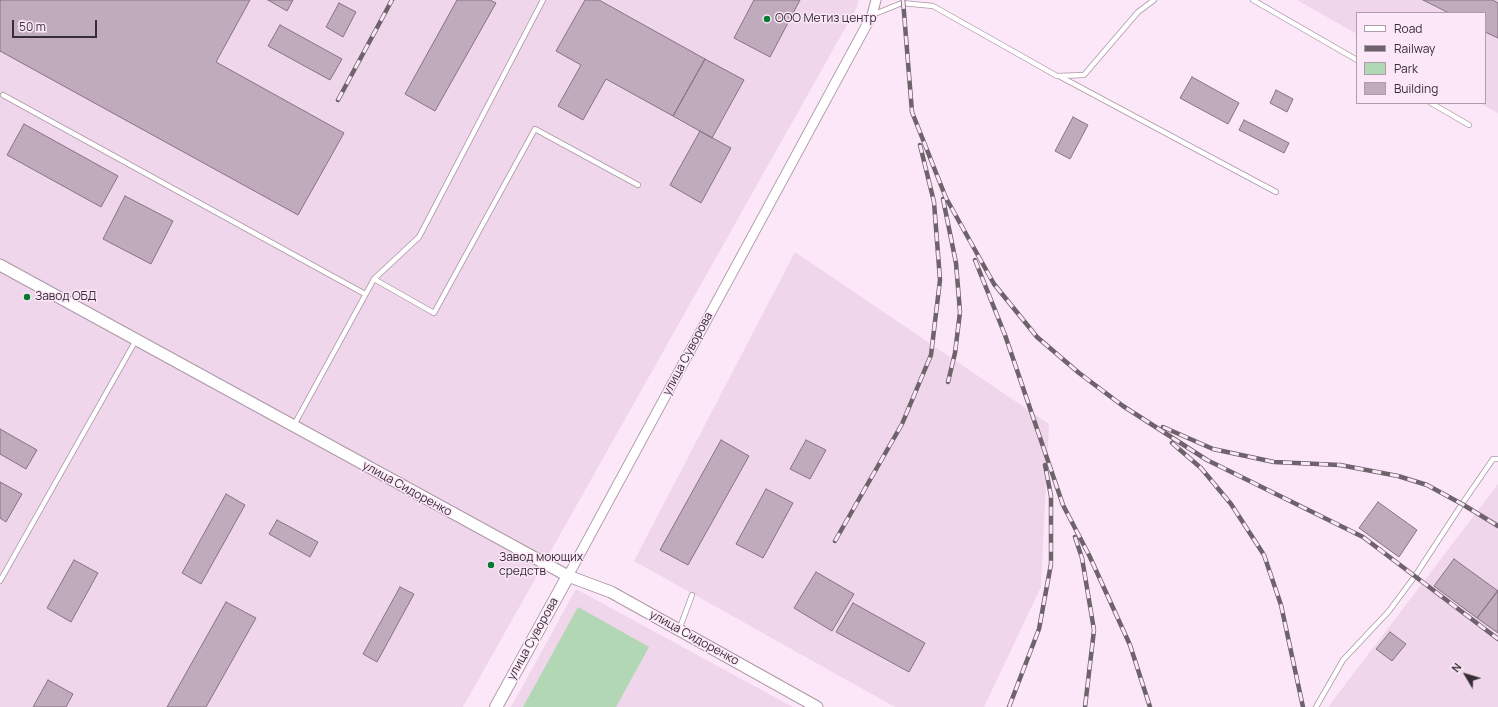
<!DOCTYPE html>
<html>
<head>
<meta charset="utf-8">
<style>
	body { margin:0 }
	#map { position:relative; width:1498px; height:707px; overflow:hidden; background:#fce7f8; font-family:Manrope,sans-serif }
	canvas { display:block }
	.legend { position:absolute; left:1356px; top:12px; width:130px; height:92px; box-sizing:border-box; background:#fce7f8; border:1px solid #ad9daa; margin:0; padding:5px 7px; list-style:none; font-size:12px; color:#362e34 }
	.legend li { display:flex; align-items:center; gap:8px; height:20px }
	.legend b { width:20px; border:1px solid #ad9daa }
	.north { position:absolute; left:1446px; top:655px; width:40px; height:40px; -webkit-text-stroke:3px #fce7f8; paint-order:stroke; rotate:308deg; font-size:11px; font-weight:700; line-height:16px; text-align:center; color:#362e34 }
	.north::after { content:''; display:block; margin:auto; width:14px; height:18px; background:#362e34; clip-path:polygon(50% 0,100% 100%,50% 72%,0 100%) }
	.scale { position:absolute; left:12px; top:20px; width:85px; height:18px; box-sizing:border-box; border:2px solid #362e34; border-top:0; padding-left:5px; font-size:12px; line-height:14px; white-space:nowrap; color:#362e34; -webkit-text-stroke:3px #fce7f8; paint-order:stroke }
</style>
</head>
<body>
<div id="map">
<canvas width="1498" height="707"></canvas>
<ul class="legend">
<li><b style="height:5px;background:#fff"></b>Road</li>
<li><b style="height:5px;background:#6e626b"></b>Railway</li>
<li><b style="height:11px;background:#b1d7b5"></b>Park</li>
<li><b style="height:11px;background:#bfabbb"></b>Building</li>
</ul>
<div class="north">N</div>
<div class="scale">50 m</div>
</div>
<script>
const ctx = document.querySelector('canvas').getContext('2d');
ctx.lineJoin = 'round';
function fill(path, color) { ctx.fillStyle = color; ctx.fill(path, 'evenodd'); }
const poly = rows => new Path2D(rows.map(r => 'M' + r).join(''));
function stroke(path, color, width, dash) { ctx.strokeStyle = color; ctx.lineWidth = width; ctx.lineCap = dash ? 'butt' : 'round'; ctx.setLineDash(dash || []); ctx.stroke(path); }
function label(font, color, halo, rows, align = 'center') {
  ctx.font = font + ' Manrope,sans-serif'; ctx.lineWidth = 3; ctx.setLineDash([]); ctx.textBaseline = 'middle'; ctx.strokeStyle = halo; ctx.fillStyle = color; for (const [text, x, y, turn = 0] of rows) {
    ctx.save(); ctx.translate(x, y); ctx.rotate((+turn || 0) * Math.PI / 180); ctx.textAlign = isNaN(turn) ? turn : align; if (halo) ctx.strokeText(text, 0, 0); ctx.fillText(text, 0, 0); ctx.restore();
  }
}
fill(poly([
	[0,0,859,0,856,9,463,707,0,707],
	[1297,0,1498,0,1498,113,1479,103,1485,103,1485,13,1357,13,1357,34],
	[795,252,1049,424,1041,587,984,707,895,707,634,561],
	[1498,484,1498,707,1328,707],
	[576,589,793,707,511,707]
]), '#f0d6eb');
fill(poly([
	[578,607,649,647,616,707,523,707]
]), '#b1d7b5');
const building = poly([
	[0,0,250,0,216,62,344,133,298,215,0,51,0,0],
	[268,0,293,0,287,11,268,0],
	[457,0,490,0,496,3,435,111,405,94,457,0],
	[585,0,599,0,705,59,673,116,606,79,583,120,558,106,581,65,556,51,585,0],
	[754,0,800,0,770,57,734,38,754,0],
	[1423,0,1493,0,1498,3,1498,38,1485,32,1485,13,1449,13,1423,0],
	[339,3,356,12,343,37,326,27,339,3],
	[280,25,342,59,330,80,268,46,280,25],
	[705,59,744,80,712,138,673,116,705,59],
	[1192,77,1239,103,1228,124,1180,98,1192,77],
	[1276,90,1293,99,1287,112,1270,103,1276,90],
	[1073,117,1088,125,1070,159,1055,151,1073,117],
	[1244,120,1289,143,1284,153,1239,130,1244,120],
	[24,124,118,176,101,207,7,155,24,124],
	[700,131,731,148,701,203,670,185,700,131],
	[125,196,173,221,151,264,103,239,125,196],
	[0,429,37,450,26,469,0,454,0,429],
	[721,440,749,456,688,565,660,550,721,440],
	[806,440,826,450,810,479,790,469,806,440],
	[0,482,22,494,6,522,0,518,0,482],
	[766,489,793,503,763,558,736,544,766,489],
	[226,494,245,505,201,584,182,573,226,494],
	[1378,502,1417,530,1399,557,1359,528,1378,502],
	[277,520,318,542,310,557,269,534,277,520],
	[1454,559,1498,591,1477,618,1434,586,1454,559],
	[74,560,98,573,71,622,47,608,74,560],
	[816,572,854,594,832,631,794,608,816,572],
	[400,587,414,594,377,662,363,654,400,587],
	[1498,590,1498,633,1477,618,1498,590],
	[226,602,256,618,206,707,167,707,226,602],
	[853,603,925,643,909,672,836,632,853,603],
	[1390,632,1406,644,1392,661,1376,649,1390,632],
	[48,680,73,694,66,707,33,707,48,680]
]);
fill(building, '#bfabbb');
stroke(building, '#867382', 1);
const service = poly([
	[1253,0,1357,60],
	[872,15,902,3,933,6,1057,76,1084,75,1138,12,1154,0],
	[1059,76,1276,192],
	[3,95,365,294],
	[1431,103,1469,125],
	[374,279,419,237,543,0],
	[294,425,374,279,434,313,535,129,638,185],
	[0,581,136,340],
	[679,630,692,595],
	[1316,707,1343,660,1389,611,1415,576,1462,504,1493,459,1498,459]
]);
const minor = poly([
	[568,576,872,15,876,0]
]);
const tertiary = poly([
	[0,265,568,576,611,592,817,707]
]);
const secondary = poly([
	[496,707,568,576]
]);
stroke(service, '#ab97a7', 6);
stroke(minor, '#ab97a7', 11);
stroke(tertiary, '#ab97a7', 13);
stroke(secondary, '#ab97a7', 14);
stroke(service, '#fff', 4.5);
stroke(minor, '#fff', 9);
stroke(tertiary, '#fff', 11);
stroke(secondary, '#fff', 12);
const rail = poly([
	[903,0,912,112,946,198,994,284,1037,337,1079,373,1123,406,1207,460,1363,537,1498,639],
	[338,100,392,0],
	[943,199,956,263,960,312,955,353,948,382],
	[975,260,1005,335,1063,505,1089,555,1130,645,1150,707],
	[1163,427,1213,449,1274,462,1340,465,1398,476,1427,485,1462,504,1498,526],
	[1172,443,1201,468,1231,504,1264,555,1281,605,1303,707],
	[1075,537,1082,558,1094,630,1085,707],
	[835,541,902,424,931,355,940,280,934,202,920,145],
	[1009,707,1039,629,1051,564,1051,496,1045,465]
]);
stroke(rail, '#6e626b', 4.5);
stroke(rail, '#fce7f8', 3, [9]);
for (const [x, y, r, color] of [
	[767,19,4,"#047b31"],
	[27,297,4,"#047b31"],
	[491,565,4,"#047b31"]
]) { const dot = new Path2D(); dot.arc(x, y, r, 0, 2 * Math.PI); ctx.fillStyle = color; ctx.fill(dot); stroke(dot, '#fce7f8', 1.5); }
label('12px', '#362e34', '#fce7f8', [
	["ООО Метиз центр",775,19],
	["Завод ОБД",35,297],
	["Завод моющих",499,558],
	["средств",499,572]
], 'left');
label('12px', '#362e34', '#fce7f8', [
	["улица Суворова",688,354,-62],
	["улица Сидоренко",407,489,29],
	["улица Сидоренко",694,638,29],
	["улица Суворова",533,639,-61]
]);
</script>
</body>
</html>
